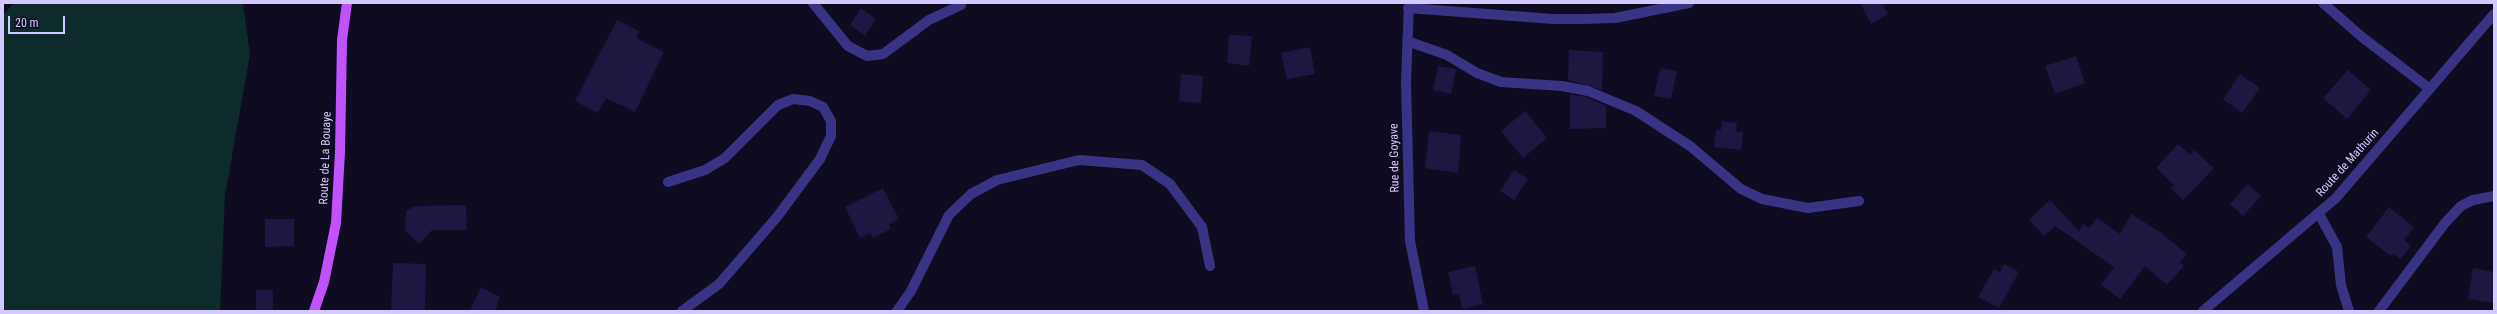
<!DOCTYPE html>
<html>
<head>
<meta charset="utf-8">
<style>
	body { margin:0 }
	#map { position:relative; width:2497px; height:314px; overflow:hidden; background:#0f0b20; font-family:"Roboto Condensed",sans-serif }
	canvas { display:block }
	.frame { position:absolute; inset:0; border:4px solid #d2caff; pointer-events:none }
	.scale { position:absolute; left:8px; top:16px; width:57px; height:18px; box-sizing:border-box; border:2px solid #d2caff; border-top:0; padding-left:5px; font-size:12px; line-height:14px; white-space:nowrap; color:#d2caff; -webkit-text-stroke:3px #0f0b20; paint-order:stroke }
</style>
</head>
<body>
<div id="map">
<canvas width="2497" height="314"></canvas>
<div class="frame"></div>
<div class="scale">20 m</div>
</div>
<script>
const ctx = document.querySelector('canvas').getContext('2d');
ctx.lineJoin = 'round';
function fill(path, color) { ctx.fillStyle = color; ctx.fill(path, 'evenodd'); }
const poly = rows => new Path2D(rows.map(r => 'M' + r).join(''));
function stroke(path, color, width, dash) { ctx.strokeStyle = color; ctx.lineWidth = width; ctx.lineCap = dash ? 'butt' : 'round'; ctx.setLineDash(dash || []); ctx.stroke(path); }
function label(font, color, halo, rows, align = 'center') {
  ctx.font = font + ' "Roboto Condensed",sans-serif'; ctx.lineWidth = 3; ctx.setLineDash([]); ctx.textBaseline = 'middle'; ctx.strokeStyle = halo; ctx.fillStyle = color; for (const [text, x, y, turn = 0] of rows) {
    ctx.save(); ctx.translate(x, y); ctx.rotate((+turn || 0) * Math.PI / 180); ctx.textAlign = isNaN(turn) ? turn : align; if (halo) ctx.strokeText(text, 0, 0); ctx.fillText(text, 0, 0); ctx.restore();
  }
}
fill(poly([
	[14,3,243,3,250,54,225,196,220,311,3,311,3,15]
]), '#0e2a2a');
fill(poly([
	[1860,3,1882,3,1888,14,1871,24],
	[861,8,876,19,865,36,850,25],
	[617,20,639,31,636,38,664,52,635,112,606,98,598,113,575,101],
	[1229,35,1252,36,1249,66,1227,63],
	[1310,47,1315,74,1287,79,1281,53],
	[1569,50,1603,52,1602,90,1568,80],
	[2076,56,2085,83,2055,94,2045,66],
	[1438,66,1456,69,1451,94,1433,90],
	[1660,68,1677,71,1671,99,1654,96],
	[2348,70,2371,90,2347,119,2323,98],
	[1181,74,1203,76,1201,103,1179,101],
	[2240,74,2260,88,2242,113,2223,99],
	[1570,94,1586,97,1606,106,1606,128,1570,129],
	[1525,111,1547,138,1523,158,1501,131],
	[1722,121,1737,123,1736,132,1743,132,1741,150,1714,147,1716,130,1721,130],
	[1429,131,1461,135,1458,173,1425,168],
	[2178,144,2190,155,2194,150,2214,168,2183,200,2171,188,2174,185,2156,168],
	[1514,170,1528,179,1514,200,1500,191],
	[2247,184,2261,196,2243,216,2230,204],
	[883,188,899,219,889,224,891,229,873,238,870,233,860,238,845,207],
	[2050,200,2079,231,2083,224,2089,228,2097,218,2120,234,2131,214,2160,232,2187,254,2180,262,2184,266,2167,285,2145,266,2120,299,2101,285,2114,267,2055,226,2044,236,2029,220],
	[466,205,467,230,432,230,419,244,405,230,406,211,415,206],
	[2389,207,2414,227,2404,240,2411,246,2400,259,2393,254,2391,256,2366,237],
	[265,219,294,219,294,246,265,247],
	[393,263,426,264,425,311,391,311],
	[2004,264,2019,272,1999,308,1978,297,1994,269,2000,272],
	[1475,266,1483,304,1462,309,1459,294,1453,295,1448,272],
	[2473,268,2494,272,2494,303,2468,299],
	[481,287,500,297,495,311,470,311],
	[256,290,273,290,273,311,256,311]
]), '#201642');
stroke(poly([
	[813,3,848,46,867,56,883,54,929,20,961,5],
	[1409,3,1406,82,1410,241,1424,311],
	[2323,3,2362,37,2430,89],
	[1408,8,1553,19,1584,19,1615,18,1689,3],
	[1407,41,1447,55,1477,73,1501,82,1562,86,1588,91,1636,111,1690,146,1741,189,1762,199,1808,208,1859,201],
	[668,182,705,170,725,158,778,105,793,99,810,101,823,107,831,121,831,136,820,159,777,217,719,284,682,311],
	[2319,214,2337,247,2341,285,2349,311],
	[897,311,911,291,949,215,971,194,997,180,1079,160,1142,165,1170,184,1202,227,1210,266],
	[2203,311,2336,198,2494,14],
	[2379,311,2445,223,2461,206,2473,200,2494,196]
]), '#383382', 10);
stroke(poly([
	[314,311,324,282,336,223,340,152,342,40,347,3]
]), '#c251ff', 10);
label('12px', '#d2caff', '#0f0b20', [
	["Route de La Bouaye",326,158,-88],
	["Rue de Goyave",1395,158,-91],
	["Route de Mathurin",2348,163,-48]
]);
</script>
</body>
</html>
